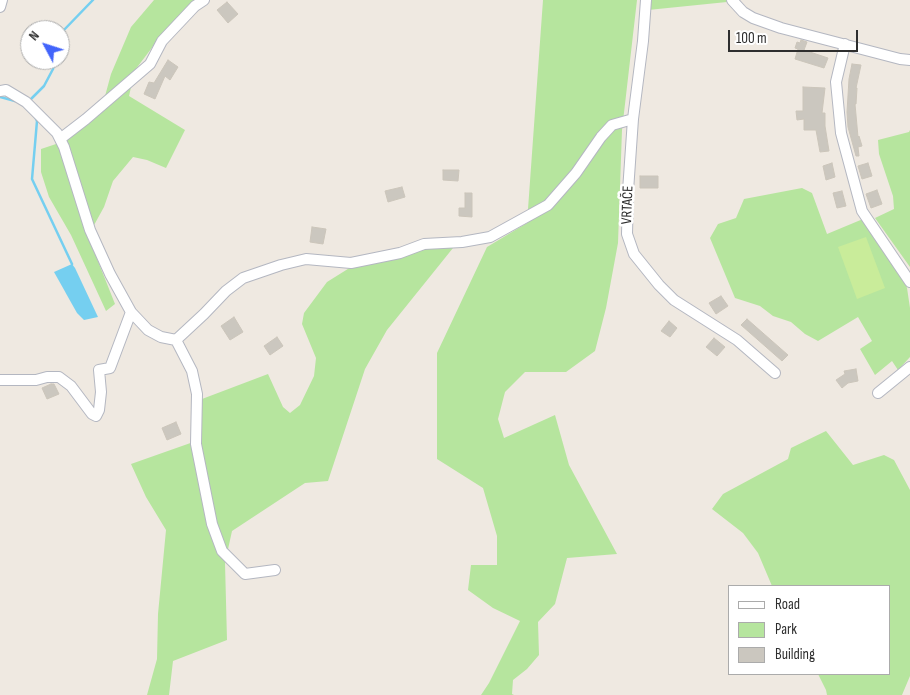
<!DOCTYPE html>
<html>
<head>
<meta charset="utf-8">
<style>
	body { margin:0 }
	#map { position:relative; width:910px; height:695px; overflow:hidden; background:#efe9e1; font-family:"Sofia Sans Condensed",sans-serif }
	canvas { display:block }
	.legend { position:absolute; left:728px; top:585px; width:162px; height:90px; box-sizing:border-box; background:#fff; border:1px solid #ababab; margin:0; padding:6px 9px; list-style:none; font-size:15px; color:#2e2e2e }
	.legend li { display:flex; align-items:center; gap:10px; height:25px }
	.legend b { width:25px; border:1px solid #ababab }
	.north { position:absolute; left:20px; top:20px; width:50px; height:50px; box-sizing:border-box; background:#fff; border:1px solid #ababab; border-radius:50%; rotate:310deg; font-size:14px; font-weight:700; line-height:20px; text-align:center; color:#2e2e2e }
	.north::after { content:''; display:block; margin:auto; width:18px; height:22px; background:#4264fb; clip-path:polygon(50% 0,100% 100%,50% 72%,0 100%) }
	.scale { position:absolute; left:728px; top:30px; width:130px; height:22px; box-sizing:border-box; border:2px solid #2e2e2e; border-top:0; padding-left:6px; font-size:15px; line-height:18px; white-space:nowrap; color:#2e2e2e; -webkit-text-stroke:4px #fff; paint-order:stroke }
</style>
</head>
<body>
<div id="map">
<canvas width="910" height="695"></canvas>
<ul class="legend">
<li><b style="height:6px;background:#fff"></b>Road</li>
<li><b style="height:14px;background:#b6e59e"></b>Park</li>
<li><b style="height:14px;background:#cbc7bf"></b>Building</li>
</ul>
<div class="north">N</div>
<div class="scale">100 m</div>
</div>
<script>
const ctx = document.querySelector('canvas').getContext('2d');
ctx.lineJoin = 'round';
function fill(path, color) { ctx.fillStyle = color; ctx.fill(path, 'evenodd'); }
const poly = rows => new Path2D(rows.map(r => 'M' + r).join(''));
function stroke(path, color, width, dash) { ctx.strokeStyle = color; ctx.lineWidth = width; ctx.lineCap = dash ? 'butt' : 'round'; ctx.setLineDash(dash || []); ctx.stroke(path); }
function label(font, color, halo, rows, align = 'center') {
  ctx.font = font + ' "Sofia Sans Condensed",sans-serif'; ctx.lineWidth = 5; ctx.setLineDash([]); ctx.textBaseline = 'middle'; ctx.strokeStyle = halo; ctx.fillStyle = color; for (const [text, x, y, turn = 0] of rows) {
    ctx.save(); ctx.translate(x, y); ctx.rotate((+turn || 0) * Math.PI / 180); ctx.textAlign = isNaN(turn) ? turn : align; if (halo) ctx.strokeText(text, 0, 0); ctx.fillText(text, 0, 0); ctx.restore();
  }
}
fill(poly([
	[154,0,199,0,188,7,167,28,135,70,129,96,185,130,166,168,147,160,133,157,113,181,104,207,88,236,115,304,106,311,71,235,49,197,41,172,41,149,59,143,101,111,111,74,131,27],
	[543,0,637,0,622,130,618,243,606,308,595,351,566,372,525,372,505,392,498,419,504,438,555,415,569,465,617,554,567,558,555,604,538,622,539,655,527,669,513,680,512,694,514,695,481,695,489,683,520,621,493,608,468,590,471,565,497,565,497,536,483,488,437,459,437,353,487,247,527,223],
	[649,0,726,0,727,2,648,10],
	[910,130,910,267,875,218,894,209,893,196,879,154,878,140,909,132],
	[802,188,812,193,827,234,863,219,901,273,907,288,910,308,910,357,898,370,892,361,875,375,860,349,872,341,858,317,818,341,805,334,791,322,773,316,760,306,735,298,710,238,718,224,736,218,744,199],
	[422,248,453,248,387,330,365,369,328,481,305,483,232,531,225,563,227,640,173,661,169,695,147,695,157,659,158,614,166,530,146,497,131,464,199,440,202,399,268,374,283,407,290,413,300,405,314,376,316,358,302,324,304,313,327,282,351,267],
	[826,431,853,465,884,455,894,460,910,490,910,676,902,695,827,695,826,690,818,674,889,674,889,586,772,586,758,553,743,533,712,509,723,494,788,459,791,448]
]), '#b6e59e');
fill(poly([
	[866,237,885,288,857,299,838,247]
]), '#c9ec9a');
fill(poly([
	[72,264,75,268,98,317,84,320,77,313,54,272]
]), '#75cff0');
stroke(poly([
	[60,41,62,32,93,0],
	[0,97,15,101],
	[30,100,44,86,53,69,55,60],
	[35,117,37,121,32,179,72,264]
]), '#75cff0', 2.5);
const building = poly([
	[227,2,238,14,228,23,217,10,227,2],
	[801,40,807,42,804,50,828,58,824,68,795,59,798,49,795,48,797,42,800,43,801,40],
	[168,60,178,67,170,80,165,76,155,99,144,94,149,82,154,83,168,60],
	[852,64,861,65,856,88,857,88,856,104,855,104,858,137,859,136,862,146,858,147,859,156,856,156,848,127,847,112,849,79,852,64],
	[803,87,825,88,822,113,825,113,825,126,829,151,820,152,816,130,804,130,804,119,797,120,796,111,803,111,803,87],
	[832,163,835,177,826,180,823,166,832,163],
	[868,163,872,176,862,179,858,166,868,163],
	[443,170,459,170,458,181,443,180,443,170],
	[640,176,658,176,658,188,640,188,640,176],
	[402,187,405,197,388,202,385,191,402,187],
	[877,190,882,204,871,208,866,194,877,190],
	[842,191,846,206,837,208,833,193,842,191],
	[465,193,472,193,472,217,459,216,459,208,465,208,465,193],
	[312,227,326,229,323,244,310,242,312,227],
	[721,296,728,306,716,314,709,303,721,296],
	[234,317,243,332,230,340,221,326,234,317],
	[747,319,788,355,782,361,741,325,747,319],
	[669,321,677,328,670,337,661,331,669,321],
	[277,337,283,346,270,355,264,346,277,337],
	[714,338,725,347,717,356,706,347,714,338],
	[856,369,858,381,848,383,842,388,836,380,845,374,844,371,856,369],
	[51,384,54,384,59,394,47,399,42,388,51,384],
	[176,422,181,434,167,440,162,428,176,422]
]);
fill(building, '#cbc7bf');
stroke(building, '#cbc5ba', 1);
const street = poly([
	[646,0,643,41,633,119,628,191,627,234,634,254,659,285,674,300,737,340,775,373],
	[732,0,743,12,753,18,781,28,900,59,910,60],
	[0,7,2,0],
	[845,44,836,82,841,133,862,211,910,282],
	[0,91,6,90,26,102,57,133,64,147,90,230,110,274,131,312,148,330,161,337,176,340,204,314,226,291,243,278,281,265,306,259,351,263,400,253,424,244,462,242,490,237,548,205,576,173,601,137,612,125,633,119],
	[60,139,86,119,150,64,162,41,195,6,204,0],
	[176,340,192,371,197,394,196,444,212,524,222,551,245,574,275,570],
	[0,380,36,380,47,377,59,377,71,386,92,414,96,416,99,410,101,392,99,370,110,368,131,312],
	[878,393,910,367]
]);
stroke(street, '#b4b7c1', 12);
stroke(street, '#fff', 10);
label('15px', '#2e2e2e', '#fff', [
	["VRTAČE",628,205,-88]
]);
</script>
</body>
</html>
